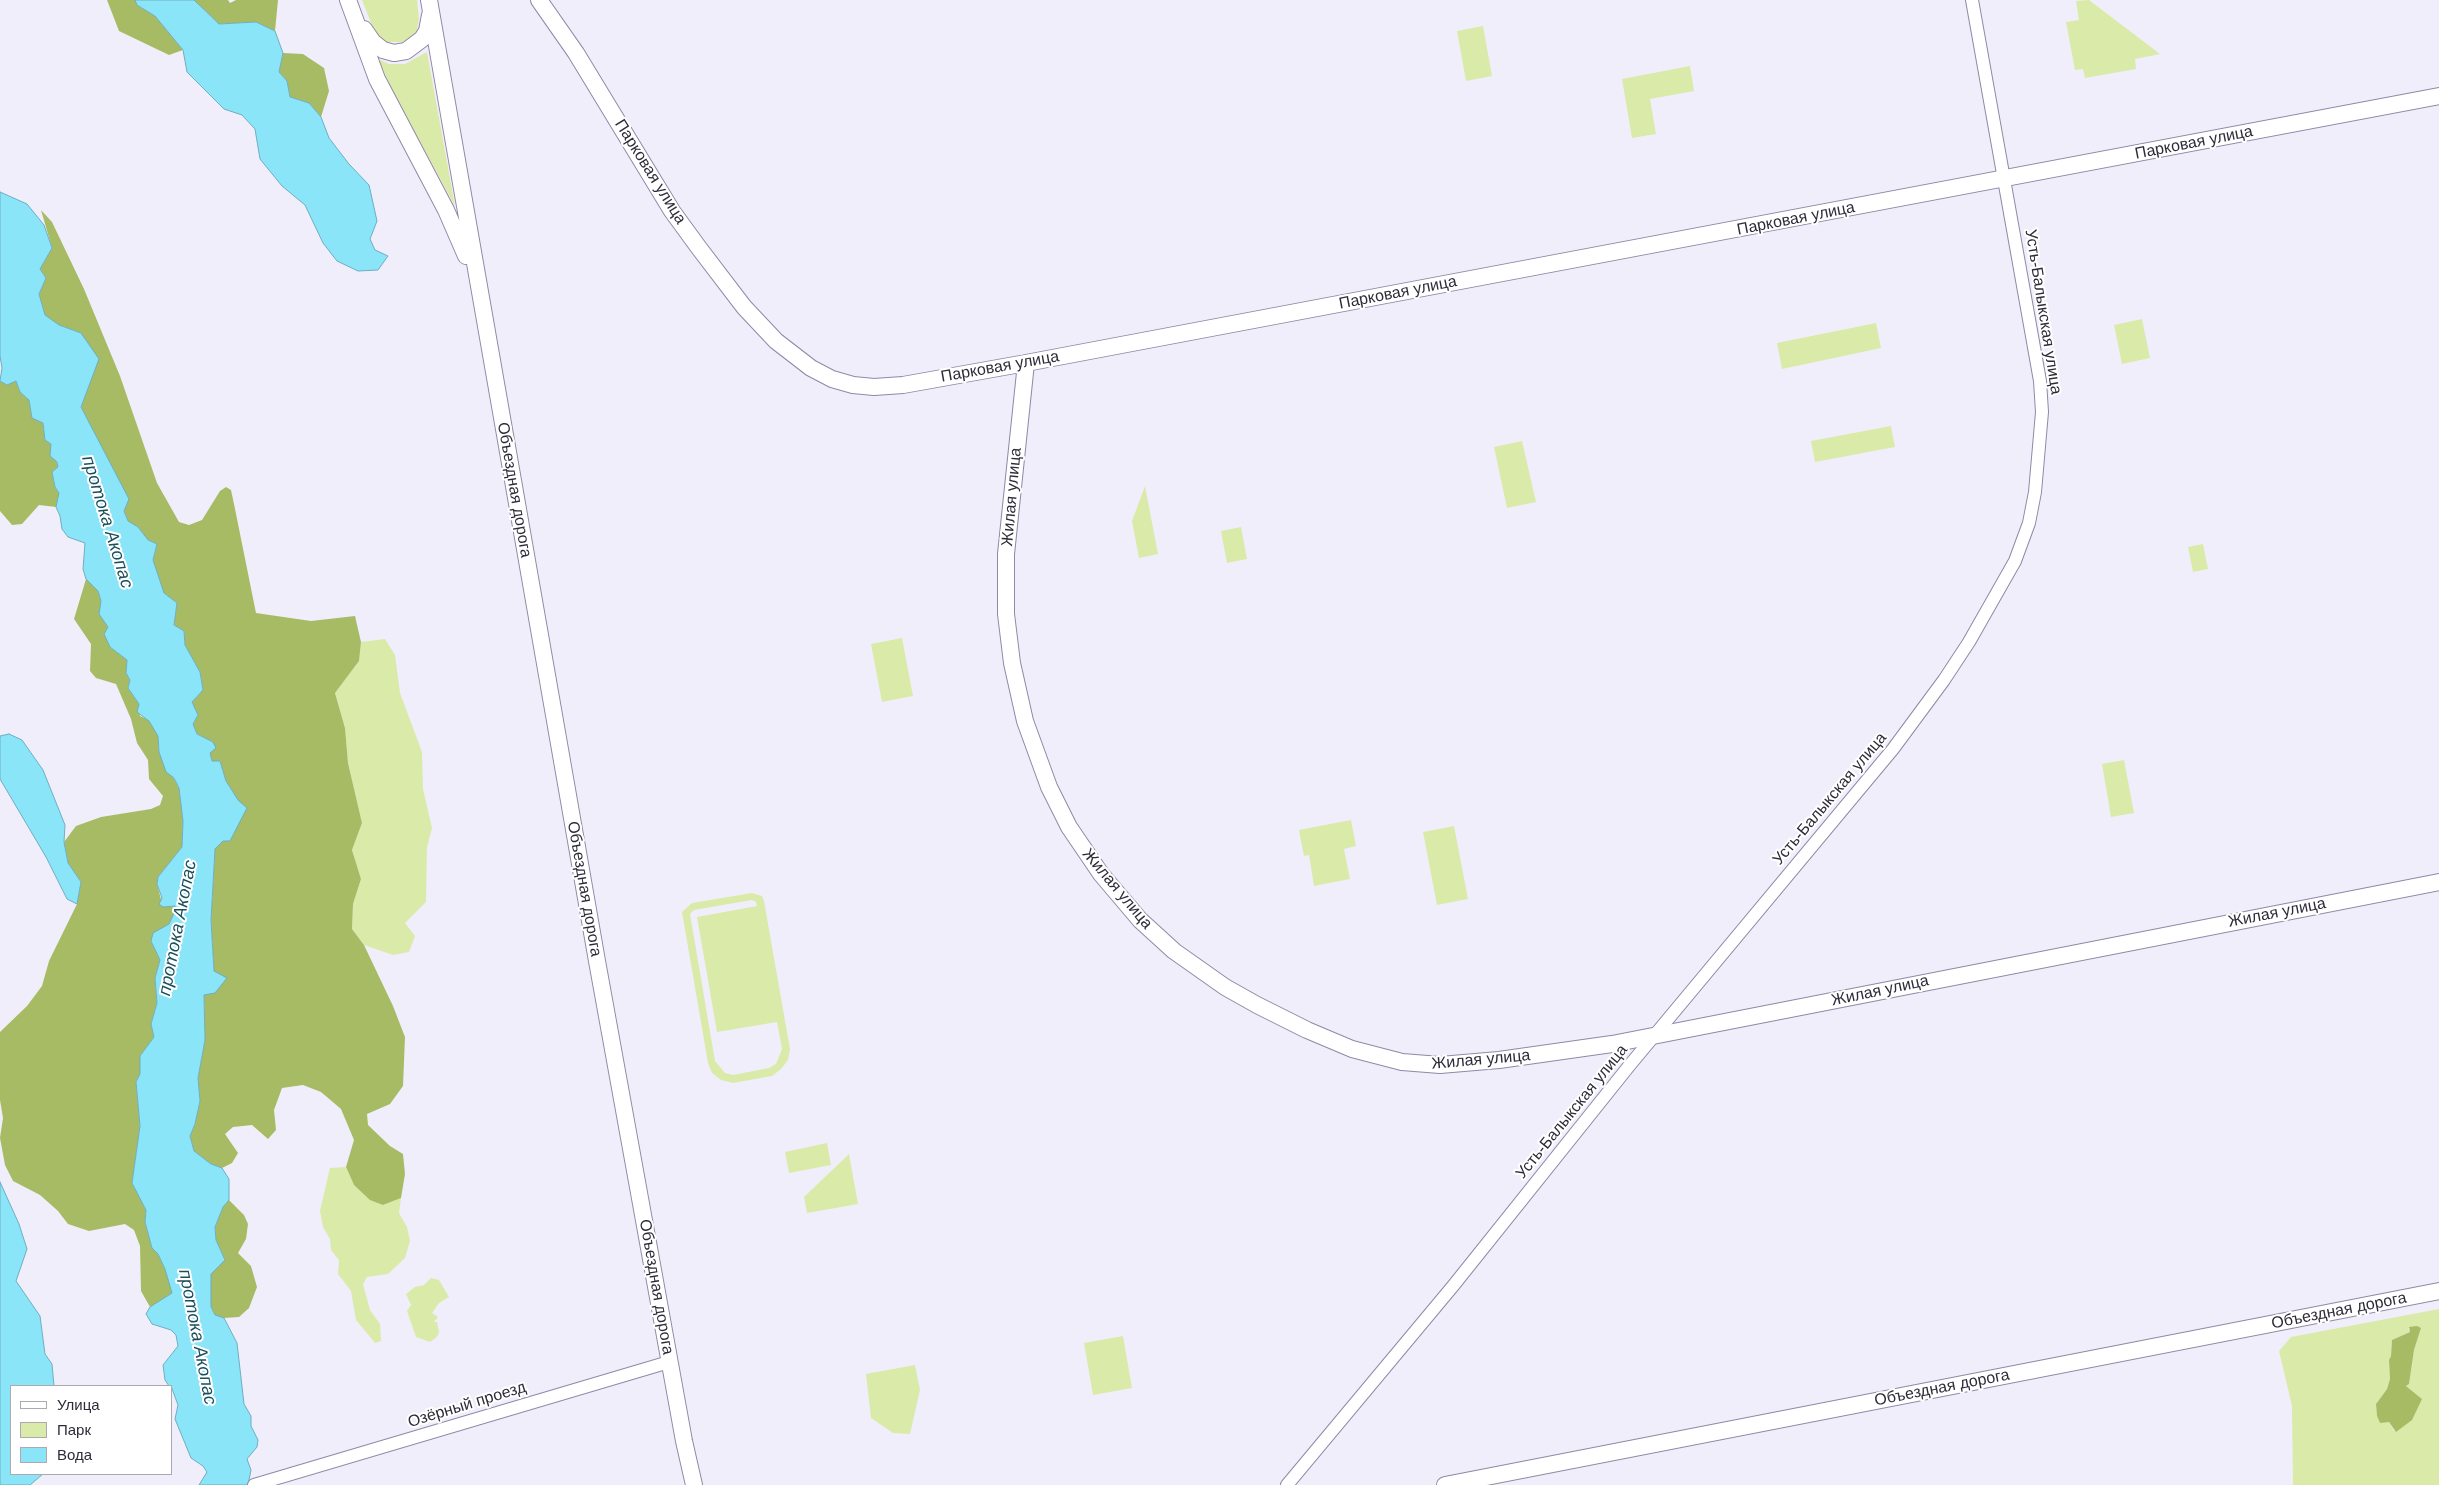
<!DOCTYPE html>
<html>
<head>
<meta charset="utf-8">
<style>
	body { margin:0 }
	#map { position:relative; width:2439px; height:1485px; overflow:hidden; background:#f1eefb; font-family:Helvetica,sans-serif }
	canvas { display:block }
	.legend { position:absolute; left:10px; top:1385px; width:162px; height:90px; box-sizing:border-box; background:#fff; border:1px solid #acaaaf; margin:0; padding:6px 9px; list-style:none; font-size:15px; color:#2f2b38 }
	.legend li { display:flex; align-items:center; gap:10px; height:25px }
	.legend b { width:25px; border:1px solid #acaaaf }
</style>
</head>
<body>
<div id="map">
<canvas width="2439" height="1485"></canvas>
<ul class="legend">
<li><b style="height:6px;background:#fff"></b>Улица</li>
<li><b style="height:14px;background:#daeaa9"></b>Парк</li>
<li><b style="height:14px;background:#8ae5f9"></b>Вода</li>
</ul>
</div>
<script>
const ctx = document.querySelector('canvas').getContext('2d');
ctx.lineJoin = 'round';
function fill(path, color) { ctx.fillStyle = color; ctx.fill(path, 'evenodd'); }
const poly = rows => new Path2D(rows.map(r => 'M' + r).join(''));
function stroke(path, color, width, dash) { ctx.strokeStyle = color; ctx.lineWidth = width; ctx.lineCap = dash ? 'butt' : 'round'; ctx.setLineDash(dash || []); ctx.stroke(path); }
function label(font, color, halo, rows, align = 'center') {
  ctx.font = font + ' Helvetica,sans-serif'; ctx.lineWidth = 4; ctx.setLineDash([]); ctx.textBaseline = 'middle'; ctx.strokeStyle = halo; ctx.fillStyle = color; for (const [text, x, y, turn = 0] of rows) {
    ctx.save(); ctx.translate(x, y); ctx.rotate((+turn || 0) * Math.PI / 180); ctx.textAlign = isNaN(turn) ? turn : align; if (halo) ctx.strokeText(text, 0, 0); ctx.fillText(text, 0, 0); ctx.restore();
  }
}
fill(poly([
	[362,0,417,0,419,19,417,31,411,38,403,42,385,42,378,37,373,28],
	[2089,0,2160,54,2135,59,2136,69,2085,78,2083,69,2075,70,2066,22,2079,20,2076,1],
	[1483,26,1492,76,1466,81,1457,31],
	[427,52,455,206,394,94,378,59,389,64,405,64],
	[1690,66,1694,91,1650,99,1656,134,1632,138,1622,79],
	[2142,319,2150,358,2122,364,2114,325],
	[1876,323,1881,348,1782,369,1777,343],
	[1891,426,1895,447,1815,462,1811,441],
	[1522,441,1536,502,1507,508,1494,447],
	[1145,486,1158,554,1139,558,1132,521],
	[1241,527,1247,559,1227,563,1221,531],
	[2203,544,2208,569,2193,572,2188,547],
	[902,638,913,696,882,702,871,644],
	[385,639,395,655,400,693,422,752,423,789,432,828,427,847,426,902,405,923,415,936,409,952,393,955,364,945,352,929,353,904,361,879,352,850,362,823,348,763,345,728,335,693,359,661,361,642],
	[2124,760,2134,813,2111,817,2102,764],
	[1351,820,1356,846,1344,849,1350,879,1314,886,1309,855,1304,856,1299,830],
	[1454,826,1468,899,1437,905,1423,832],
	[752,893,762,896,764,901,790,1049,788,1060,781,1069,772,1076,733,1083,721,1080,712,1073,708,1063,682,912,692,903],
	[752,900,756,902,757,906,697,917,717,1032,777,1022,782,1049,776,1064,769,1068,733,1075,725,1073,715,1061,690,914,694,910],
	[827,1143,831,1165,789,1173,785,1152],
	[849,1154,858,1204,807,1213,804,1197],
	[346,1167,354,1185,383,1205,401,1198,399,1213,407,1227,410,1241,405,1258,388,1274,367,1277,363,1284,370,1310,380,1324,381,1341,375,1343,356,1320,351,1291,338,1274,339,1260,331,1250,330,1239,323,1227,320,1211,330,1168],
	[431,1278,439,1280,449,1297,439,1303,432,1313,438,1317,434,1322,437,1322,439,1332,437,1337,430,1342,416,1337,407,1311,411,1305,406,1294,415,1287,424,1285],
	[2439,1309,2439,1485,2293,1485,2292,1406,2279,1351,2291,1337],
	[2408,1328,2421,1328,2414,1350,2409,1384,2406,1386,2422,1399,2394,1431,2389,1422,2386,1420,2380,1423,2377,1416,2376,1404,2387,1389,2390,1379,2389,1360,2391,1356,2392,1340,2410,1332],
	[1123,1336,1132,1388,1093,1395,1084,1343],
	[915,1365,920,1390,910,1434,893,1433,871,1418,866,1374]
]), '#daeaa9');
fill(poly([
	[107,0,135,0,137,5,155,16,183,50,169,55,119,31],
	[194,0,228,0,230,3,236,0,278,0,275,31,256,22,219,24],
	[283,53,303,54,324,68,329,91,321,117,309,103,290,97,287,81,279,72],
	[41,210,52,222,84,289,120,376,157,483,179,522,189,525,202,520,220,491,226,487,231,490,234,504,256,613,311,621,355,616,361,642,359,661,335,693,345,728,348,763,362,823,352,850,361,879,353,904,352,929,364,945,393,1006,405,1037,403,1086,390,1104,367,1114,368,1125,390,1146,403,1154,405,1174,401,1198,383,1205,370,1200,354,1185,346,1167,354,1140,341,1109,321,1092,303,1085,282,1088,274,1110,276,1130,268,1139,252,1125,233,1127,225,1134,238,1153,232,1163,222,1168,211,1164,194,1151,190,1136,195,1124,200,1101,198,1078,205,1040,204,995,214,971,211,920,215,849,223,841,238,800,226,781,220,761,212,761,210,753,213,742,197,734,193,724,198,715,192,702,203,690,200,672,185,645,184,631,174,625,177,603,164,593,153,560,157,544,148,540,138,527,128,521,124,511,128,499,81,407,93,374,81,333,59,325,45,316,39,294,46,278,40,269,52,248],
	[0,381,7,385,16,381,20,392,29,400,32,417,43,423,45,440,51,444,58,467,52,472,55,487,59,493,56,507,39,505,22,524,12,525,0,511],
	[86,579,98,591,101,601,100,614,108,627,110,647,127,660,126,673,130,680,128,688,139,704,140,716,149,720,158,736,159,752,179,788,183,821,182,847,158,877,157,884,163,907,175,906,175,912,169,924,151,941,160,960,155,978,157,1003,151,1024,154,1037,140,1056,140,1074,136,1082,140,1126,132,1183,146,1210,145,1222,152,1248,158,1254,165,1269,172,1288,172,1294,150,1307,141,1291,140,1246,134,1230,125,1224,89,1231,68,1224,58,1211,40,1195,13,1181,5,1165,0,1138,3,1118,0,1100,0,1032,27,1006,42,986,49,961,77,904,81,882,68,863,64,842,76,826,101,817,151,809,160,805,163,796,149,779,148,760,137,743,131,719,116,684,96,678,90,671,91,644,74,619],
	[229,1200,244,1215,248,1224,246,1239,238,1253,251,1266,257,1287,249,1308,239,1317,224,1318,215,1315,211,1307,211,1274,225,1260,216,1240,215,1227,223,1207],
	[2417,1326,2421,1328,2414,1350,2409,1384,2406,1386,2422,1399,2412,1420,2396,1432,2389,1422,2380,1423,2377,1416,2376,1404,2387,1389,2390,1379,2389,1360,2391,1356,2392,1340,2410,1332,2409,1327]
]), '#a7bb64');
const water = poly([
	[135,0,194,0,219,24,256,22,275,31,283,53,279,72,287,81,290,97,309,103,321,117,329,138,349,164,369,185,377,221,370,239,375,250,388,256,378,270,358,271,337,261,323,243,305,205,282,186,260,159,255,129,242,115,224,109,187,72,183,50,155,16,137,5,135,0],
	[0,192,27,204,44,225,52,248,40,269,46,278,39,294,45,315,59,325,81,333,99,359,81,407,129,499,124,511,128,521,138,527,148,540,157,544,153,560,164,593,177,603,174,625,184,631,185,645,200,672,203,690,192,702,198,715,193,724,197,734,213,742,216,748,210,753,212,761,220,761,226,781,238,800,247,808,230,841,223,841,215,849,211,920,214,971,227,978,215,993,204,995,205,1040,198,1078,200,1101,195,1124,190,1136,194,1151,211,1164,222,1168,229,1179,229,1200,223,1207,215,1227,216,1240,225,1260,211,1274,211,1307,215,1315,224,1318,237,1343,244,1404,251,1416,251,1426,258,1440,257,1447,247,1459,251,1470,248,1485,199,1485,207,1472,203,1466,191,1458,175,1419,178,1405,171,1386,169,1386,165,1380,163,1365,178,1346,176,1335,171,1330,152,1324,146,1314,150,1307,172,1293,165,1269,158,1254,152,1248,145,1222,146,1210,132,1183,140,1126,136,1082,140,1074,140,1056,154,1037,151,1024,157,1003,155,978,160,960,151,941,153,933,169,924,175,911,175,906,163,907,159,904,162,898,157,884,158,877,182,847,183,821,179,788,174,778,166,772,159,752,158,736,149,721,137,712,139,704,128,688,130,680,126,673,127,660,110,647,104,634,108,627,99,614,101,601,98,591,86,579,83,569,85,543,68,537,62,529,60,516,56,507,59,493,55,487,52,472,58,467,57,462,50,456,51,444,45,440,43,423,32,418,29,400,20,392,16,381,7,385,0,381,2,368,0,356,0,192],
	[9,734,22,740,43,770,65,825,64,842,68,863,81,882,77,904,67,899,46,857,0,779,0,736,9,734],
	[0,1182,19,1224,27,1249,16,1281,40,1316,45,1354,52,1364,54,1386,11,1386,11,1474,43,1474,30,1485,0,1485,0,1182]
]);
fill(water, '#8ae5f9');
stroke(water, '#6fadbf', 1);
const minor = poly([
	[254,1485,669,1362],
	[1287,1485,1453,1286,1629,1066,1893,749,1944,680,1969,642,2015,561,2029,523,2035,492,2042,412,2040,381,1972,0]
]);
const major = poly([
	[348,0,377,79,446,210,466,256],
	[429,0,597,961,684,1441,694,1485],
	[539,0,576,53,672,211,699,248,744,307,776,341,811,368,832,379,853,385,874,387,903,385,1026,363,2439,96],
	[364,29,373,42,383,50,394,53,406,51,422,39,427,31,430,15],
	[1026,363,1006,554,1006,614,1012,663,1025,721,1049,787,1069,827,1101,874,1140,920,1174,951,1225,987,1257,1005,1307,1030,1352,1049,1402,1062,1440,1065,1499,1060,1612,1044,2439,882],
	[1445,1485,2439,1291]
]);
stroke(minor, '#9188a6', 14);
stroke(major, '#9188a6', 18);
stroke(minor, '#fff', 12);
stroke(major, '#fff', 16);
label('16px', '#2f2b38', '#fff', [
	["Парковая улица",2194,143,-11],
	["Парковая улица",650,172,58],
	["Парковая улица",1796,219,-11],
	["Парковая улица",1398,293,-11],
	["Усть-Балыкская улица",2043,312,81],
	["Парковая улица",1000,367,-10],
	["Объездная дорога",514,490,80],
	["Жилая улица",1012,497,-85],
	["Усть-Балыкская улица",1830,799,-50],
	["Объездная дорога",584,889,80],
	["Жилая улица",1117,889,50],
	["Жилая улица",2277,913,-11],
	["Жилая улица",1880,991,-12],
	["Жилая улица",1481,1060,-5],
	["Усть-Балыкская улица",1572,1112,-51],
	["Объездная дорога",656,1287,80],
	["Объездная дорога",2339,1311,-11],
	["Объездная дорога",1942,1388,-11],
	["Озёрный проезд",467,1405,-17]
]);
label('italic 18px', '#1a4f5b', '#fff', [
	["протока Акопас",107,522,73],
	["протока Акопас",178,928,-79],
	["протока Акопас",197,1337,79]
]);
</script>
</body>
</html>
